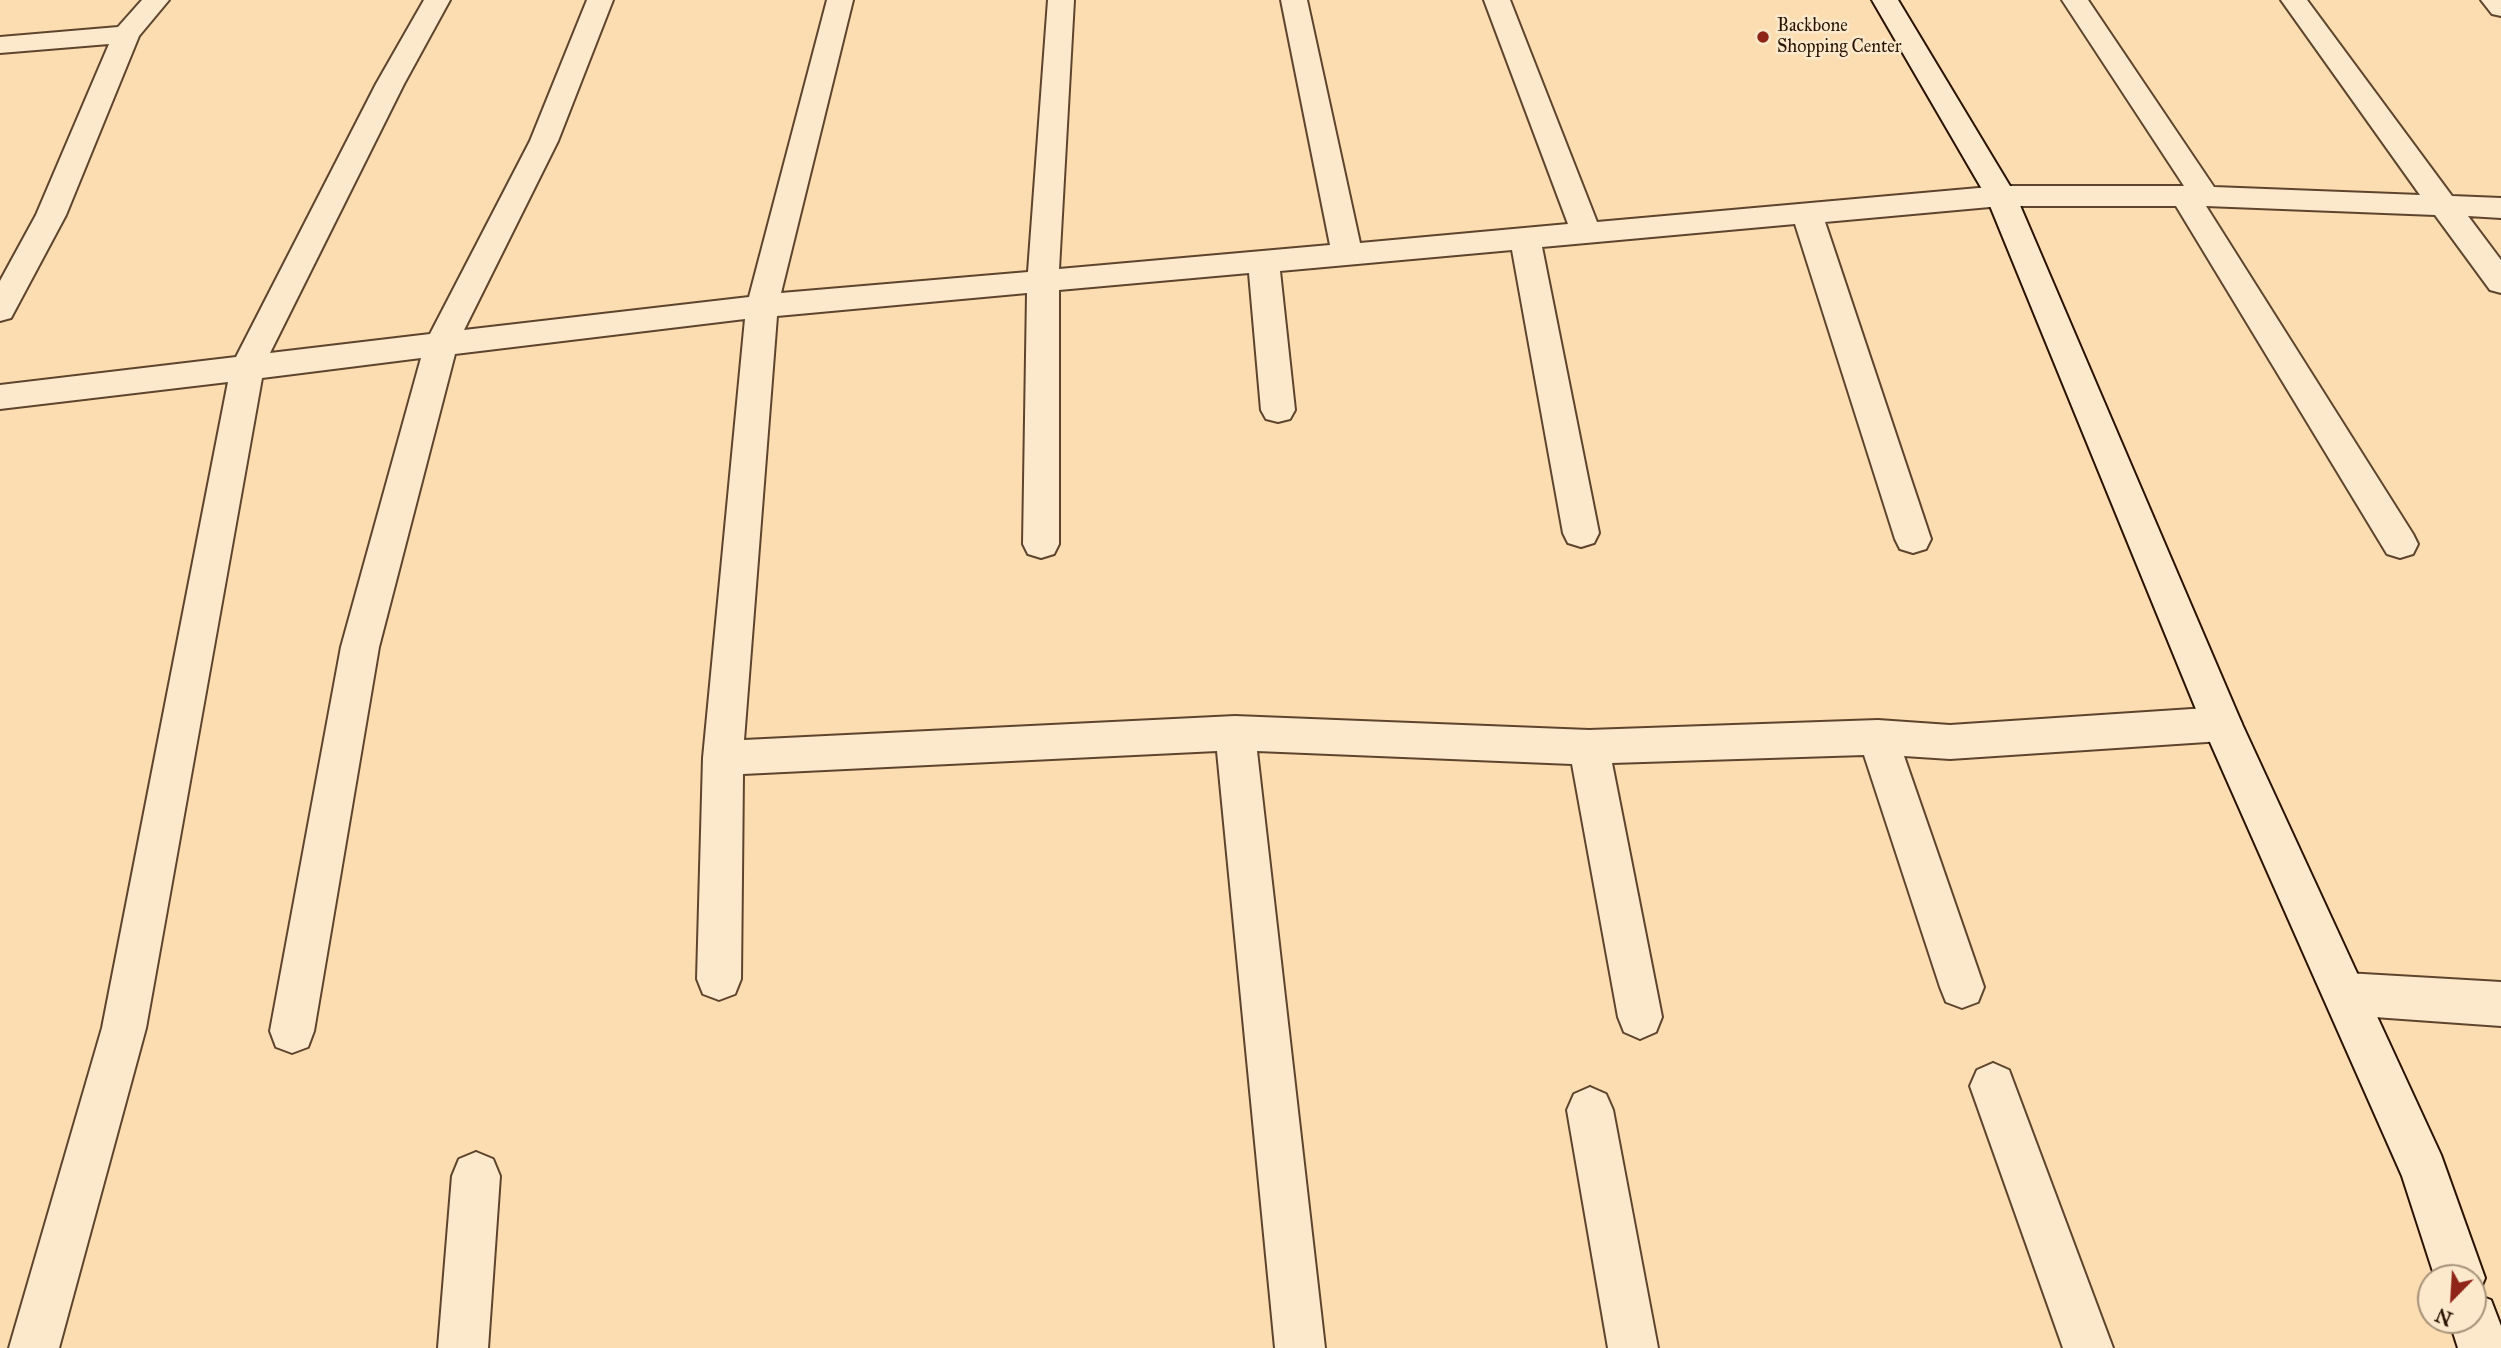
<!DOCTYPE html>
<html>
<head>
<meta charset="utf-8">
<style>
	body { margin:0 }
	#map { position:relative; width:2501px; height:1348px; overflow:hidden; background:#fbddb1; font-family:"IM FELL Great Primer",serif }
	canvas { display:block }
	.north { position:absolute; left:2417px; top:1264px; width:70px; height:70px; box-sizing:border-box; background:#fce9cc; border:2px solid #a8937a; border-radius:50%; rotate:204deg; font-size:19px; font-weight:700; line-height:28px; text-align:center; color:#2a1100 }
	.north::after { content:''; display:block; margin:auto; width:24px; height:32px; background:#8f2418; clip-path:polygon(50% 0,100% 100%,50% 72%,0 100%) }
</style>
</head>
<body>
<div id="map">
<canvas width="2501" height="1348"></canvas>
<div class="north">N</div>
</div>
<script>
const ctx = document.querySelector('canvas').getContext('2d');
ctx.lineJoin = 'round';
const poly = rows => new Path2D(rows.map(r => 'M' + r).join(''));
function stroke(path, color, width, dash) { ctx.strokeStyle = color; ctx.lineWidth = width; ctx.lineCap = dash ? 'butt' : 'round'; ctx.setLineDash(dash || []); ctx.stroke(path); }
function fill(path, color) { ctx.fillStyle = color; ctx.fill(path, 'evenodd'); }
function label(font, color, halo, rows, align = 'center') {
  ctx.font = font + ' "IM FELL Great Primer",serif'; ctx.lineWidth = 5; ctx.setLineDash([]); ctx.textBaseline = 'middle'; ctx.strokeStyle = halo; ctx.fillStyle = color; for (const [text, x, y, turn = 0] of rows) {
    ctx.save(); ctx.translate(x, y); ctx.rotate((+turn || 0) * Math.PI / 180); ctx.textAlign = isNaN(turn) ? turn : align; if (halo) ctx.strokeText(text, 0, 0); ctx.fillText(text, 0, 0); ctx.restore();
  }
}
const minor = poly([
	[142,0,169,0,139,36,66,215,11,318,0,321,0,281,36,215,109,44,0,53,0,37,118,27,142,0],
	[424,0,450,0,404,84,270,353,430,334,530,141,587,0,613,0,558,141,464,330,749,297,827,0,853,0,781,293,1028,272,1048,0,1074,0,1059,269,1330,245,1281,0,1307,0,1360,243,1568,224,1484,0,1510,0,1597,222,2001,186,2184,186,2062,0,2088,0,2214,187,2420,195,2281,0,2307,0,2452,196,2501,198,2501,218,2468,216,2501,260,2501,293,2490,290,2435,215,2206,206,2413,534,2418,544,2413,554,2400,558,2387,554,2176,206,2001,206,1825,222,1931,539,1926,549,1913,553,1900,549,1895,539,1795,224,1542,247,1599,533,1594,543,1581,547,1568,543,1563,533,1512,250,1280,271,1295,410,1290,419,1278,422,1266,419,1261,410,1249,273,1059,290,1059,544,1054,554,1041,558,1028,554,1023,544,1027,293,777,316,744,740,1235,716,1589,730,1878,720,1950,725,2222,707,2236,712,2242,724,2236,736,2222,741,1950,759,1904,756,1984,987,1978,1002,1962,1008,1946,1002,1940,987,1864,755,1612,763,1662,1017,1656,1032,1640,1039,1624,1032,1618,1017,1572,764,1257,751,1325,1348,1275,1348,1217,751,743,774,741,979,735,994,719,1000,703,994,697,979,703,758,745,319,455,354,379,647,314,1031,308,1047,292,1053,276,1047,270,1031,341,647,421,358,262,378,146,1028,59,1348,9,1348,102,1028,228,382,0,409,0,385,236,357,376,84,424,0],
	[2481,0,2501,0,2501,16,2492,14,2481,0],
	[2346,973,2501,982,2501,1026,2346,1015,2330,1009,2324,994,2330,979,2346,973],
	[1993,1063,2009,1070,2113,1348,2063,1348,1970,1086,1977,1070,1993,1063],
	[1590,1087,1606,1094,1613,1110,1658,1348,1608,1348,1567,1110,1574,1094,1590,1087],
	[476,1152,493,1159,500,1176,488,1348,438,1348,452,1176,459,1159,476,1152]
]);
const secondary = poly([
	[1872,0,1898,0,2016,196,2242,724,2441,1155,2485,1278,2478,1295,2491,1300,2501,1326,2501,1348,2458,1348,2449,1320,2473,1320,2473,1278,2435,1278,2402,1176,2202,724,1986,196,1872,0]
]);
stroke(minor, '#5e442c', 4);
stroke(secondary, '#2a1100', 4);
fill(minor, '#fce9cc');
fill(secondary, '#fce9cc');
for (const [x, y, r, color] of [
	[1763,37,7,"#8f2418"]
]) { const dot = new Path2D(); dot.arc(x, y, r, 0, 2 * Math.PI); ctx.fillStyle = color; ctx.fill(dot); stroke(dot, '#fce9cc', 2.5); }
label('18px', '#2a1100', '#fce9cc', [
	["Backbone",1777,27],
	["Shopping Center",1777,48]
], 'left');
</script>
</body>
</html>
